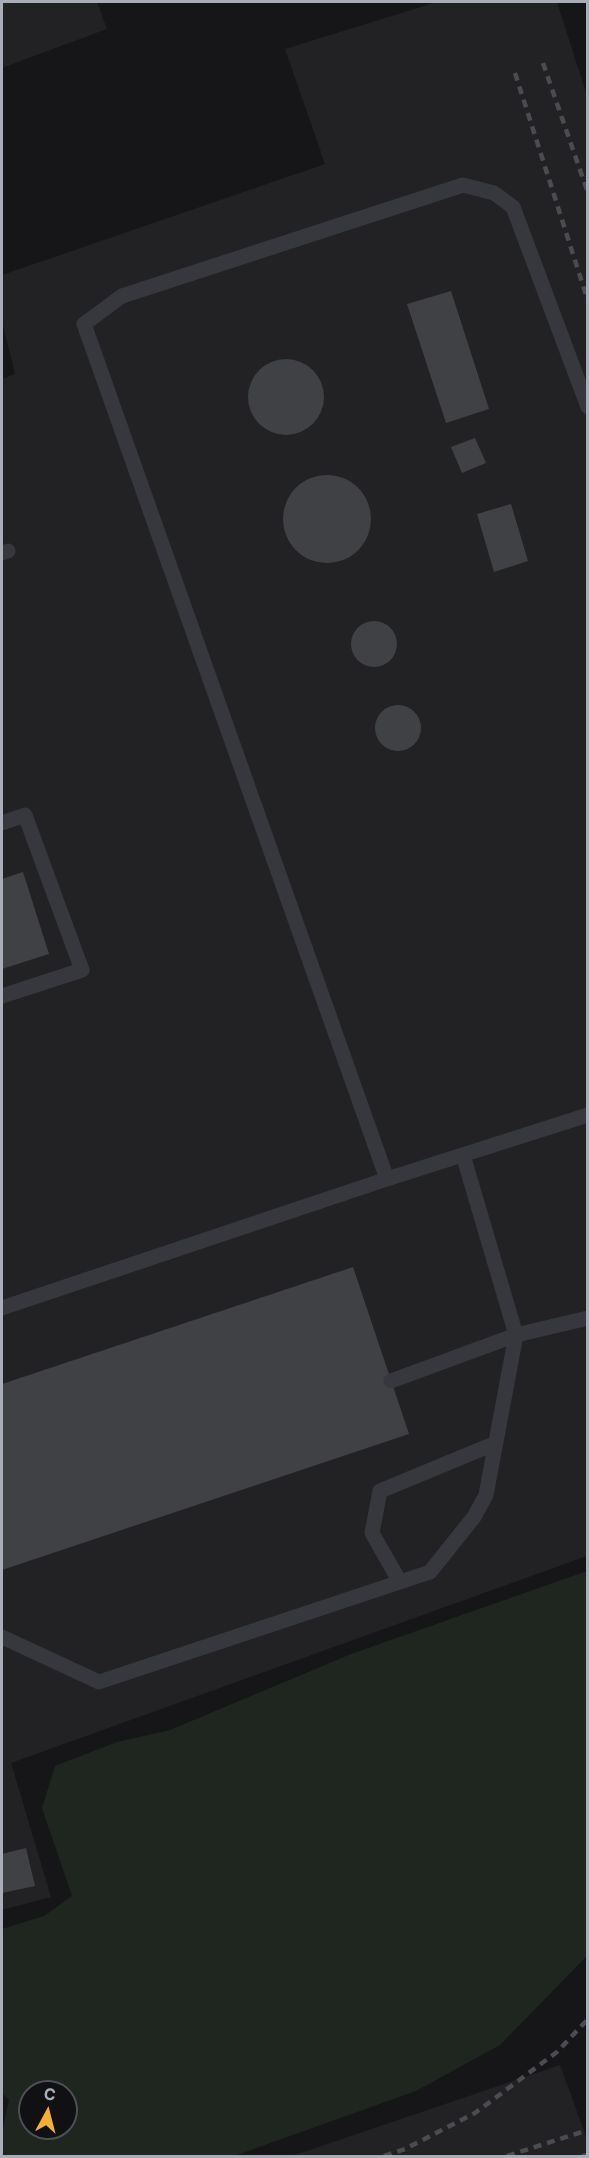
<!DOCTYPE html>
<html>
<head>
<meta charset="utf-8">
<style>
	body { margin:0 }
	#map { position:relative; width:589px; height:2158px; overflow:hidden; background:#161618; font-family:Inter,sans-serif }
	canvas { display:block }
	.frame { position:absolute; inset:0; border:3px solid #a8adb8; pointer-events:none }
	.north { position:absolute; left:18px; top:2080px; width:60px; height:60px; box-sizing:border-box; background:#111113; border:2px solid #4d4f55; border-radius:50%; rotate:7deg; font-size:16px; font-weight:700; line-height:24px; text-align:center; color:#a8adb8 }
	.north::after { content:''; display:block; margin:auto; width:21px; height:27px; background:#f2b134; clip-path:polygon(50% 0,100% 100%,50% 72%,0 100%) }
</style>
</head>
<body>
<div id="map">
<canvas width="589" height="2158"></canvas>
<div class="frame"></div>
<div class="north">С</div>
</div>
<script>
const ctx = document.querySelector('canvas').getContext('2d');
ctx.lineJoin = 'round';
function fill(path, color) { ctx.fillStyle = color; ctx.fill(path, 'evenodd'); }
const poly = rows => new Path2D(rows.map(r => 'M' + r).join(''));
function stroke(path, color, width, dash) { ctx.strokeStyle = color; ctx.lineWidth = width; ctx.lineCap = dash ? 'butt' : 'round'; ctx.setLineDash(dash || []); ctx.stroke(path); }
fill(poly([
	[2,2,97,2,107,29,2,68],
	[437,2,557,2,588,99,587,1556,11,1763,51,1897,2,1910,2,379,15,374,2,322,2,275,325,164,285,49],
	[560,2065,587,2139,587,2156,292,2156]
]), '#222225');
fill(poly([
	[587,1571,587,1956,500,2045,416,2091,234,2156,2,2156,2,2132,9,2100,2,2093,2,1929,44,1916,72,1896,42,1808,55,1766,117,1742,170,1730,351,1654],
	[30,2092,66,2092,66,2128,30,2128]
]), '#1e261f');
fill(poly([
	[451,291,489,409,446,423,407,304],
	'248 397a38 38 0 1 1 76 0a38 38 0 1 1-76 0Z',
	[475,438,486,463,462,473,451,447],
	'283 519a44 44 0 1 1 88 0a44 44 0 1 1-88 0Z',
	[511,504,528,561,494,572,477,514],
	'351 644a23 23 0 1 1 46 0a23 23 0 1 1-46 0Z',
	'375 728a23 23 0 1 1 46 0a23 23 0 1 1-46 0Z',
	[23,872,49,954,2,969,2,879],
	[353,1267,409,1434,2,1570,2,1384],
	[26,1848,35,1886,2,1893,2,1854]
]), '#404145');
stroke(poly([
	[2,553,8,551],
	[2,823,25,815,82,970,2,996],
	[387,1179,84,324,122,296,463,185,494,193,513,207,588,407],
	[2,1308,387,1179,588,1115],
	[391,1381,516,1335,463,1155],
	[400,1582,372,1533,380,1491,496,1443],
	[2,1637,99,1682,430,1572,474,1517,486,1495,516,1335,588,1318]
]), '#37383d', 15);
stroke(poly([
	[543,63,588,193],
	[515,73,588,301],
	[384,2156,405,2149,475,2113,557,2052,588,2019],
	[507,2156,588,2130],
	[582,2156,588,2155]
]), '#4a4c52', 4.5, [8, 6]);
</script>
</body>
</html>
